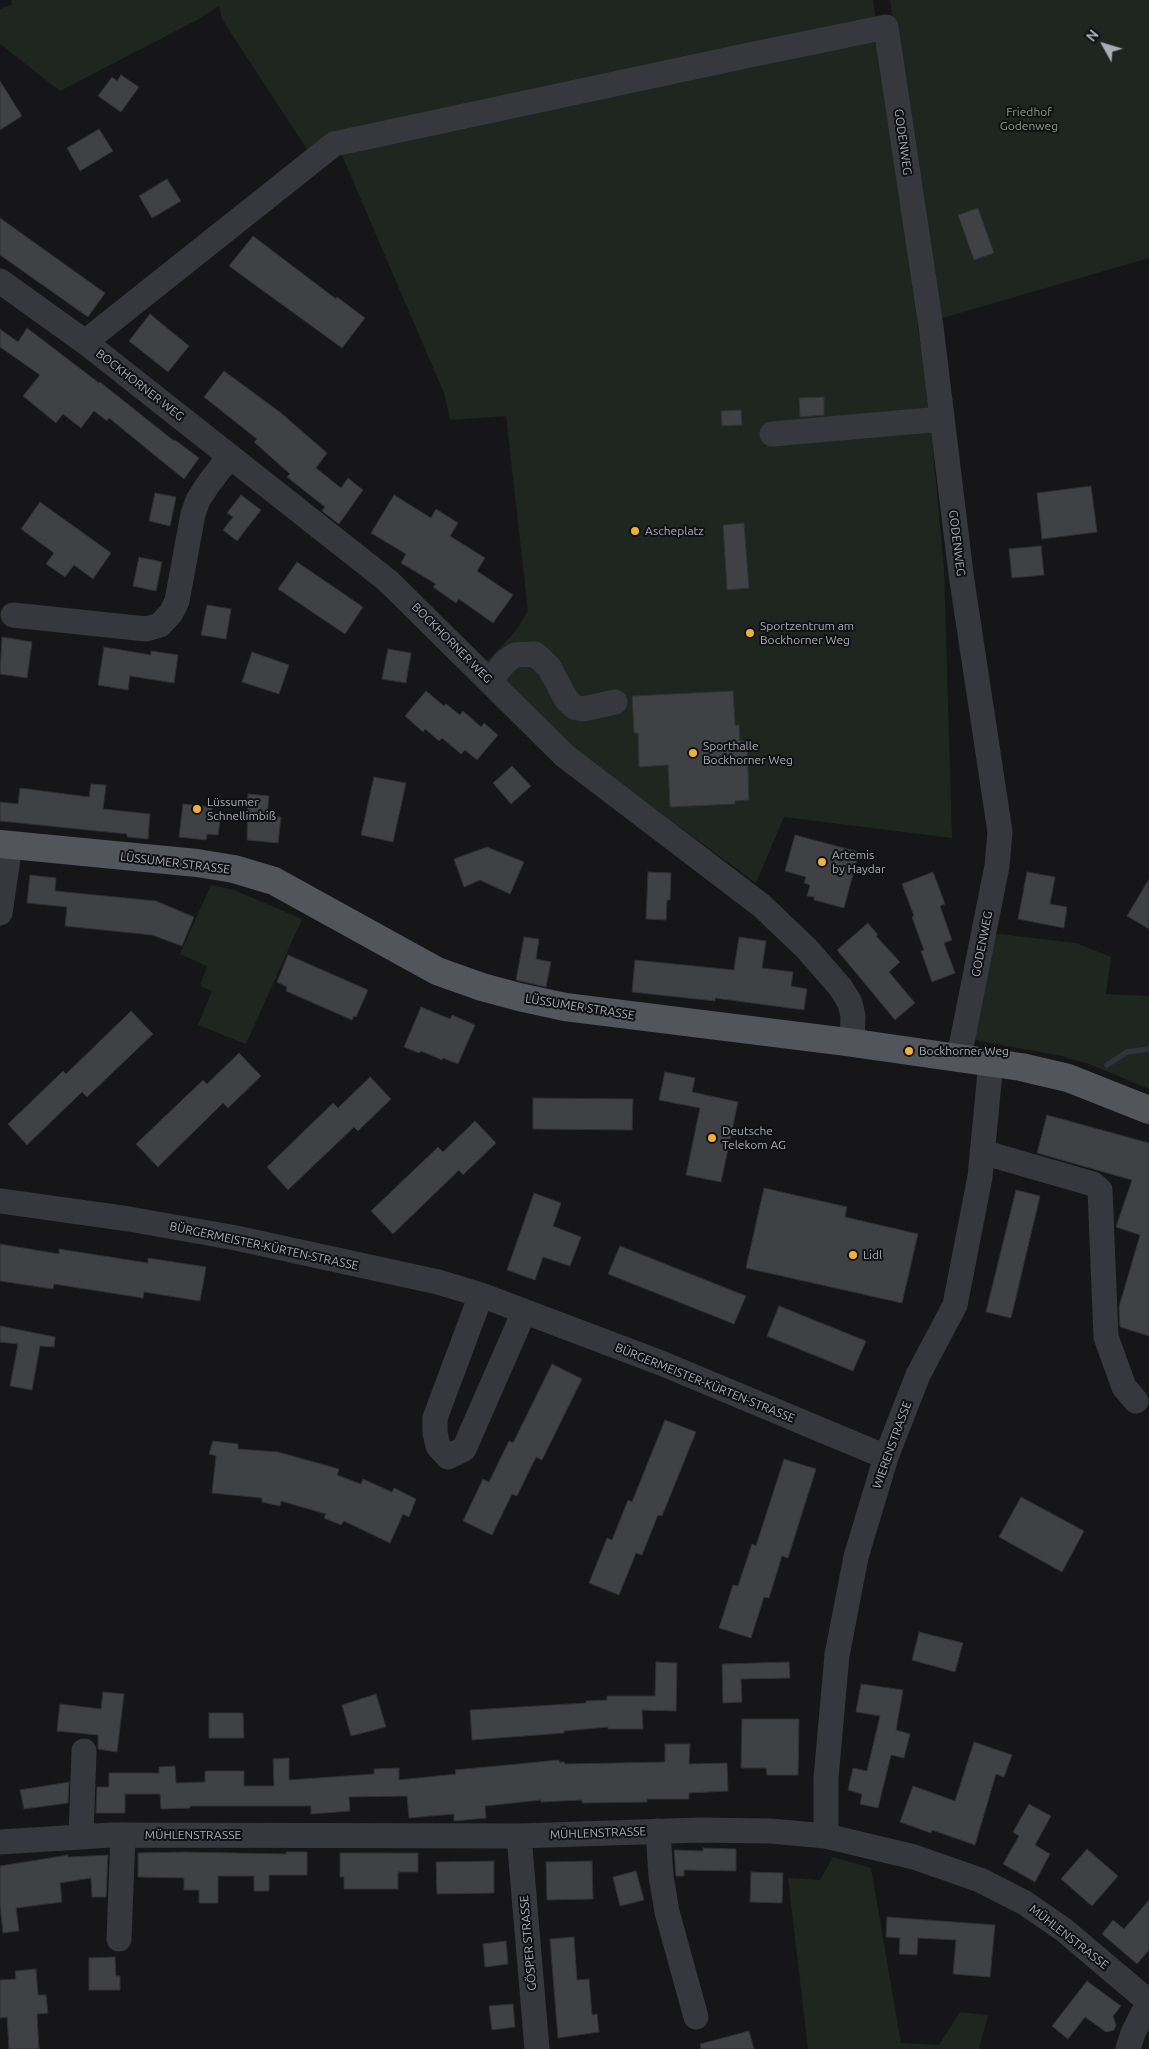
<!DOCTYPE html>
<html>
<head>
<meta charset="utf-8">
<style>
	body { margin:0 }
	#map { position:relative; width:1149px; height:2049px; overflow:hidden; background:#161618; font-family:Ubuntu,sans-serif }
	canvas { display:block }
	.north { position:absolute; left:1079px; top:20px; width:50px; height:50px; -webkit-text-stroke:4px #111113; paint-order:stroke; rotate:309deg; font-size:14px; font-weight:700; line-height:20px; text-align:center; color:#a8adb8 }
	.north::after { content:''; display:block; margin:auto; width:18px; height:22px; background:#a8adb8; clip-path:polygon(50% 0,100% 100%,50% 72%,0 100%) }
</style>
</head>
<body>
<div id="map">
<canvas width="1149" height="2049"></canvas>
<div class="north">N</div>
</div>
<script>
const ctx = document.querySelector('canvas').getContext('2d');
ctx.lineJoin = 'round';
function fill(path, color) { ctx.fillStyle = color; ctx.fill(path, 'evenodd'); }
const poly = rows => new Path2D(rows.map(r => 'M' + r).join(''));
function stroke(path, color, width, dash) { ctx.strokeStyle = color; ctx.lineWidth = width; ctx.lineCap = dash ? 'butt' : 'round'; ctx.setLineDash(dash || []); ctx.stroke(path); }
function label(font, color, halo, rows, align = 'center') {
  ctx.font = font + ' Ubuntu,sans-serif'; ctx.lineWidth = 4; ctx.setLineDash([]); ctx.textBaseline = 'middle'; ctx.strokeStyle = halo; ctx.fillStyle = color; for (const [text, x, y, turn = 0] of rows) {
    ctx.save(); ctx.translate(x, y); ctx.rotate((+turn || 0) * Math.PI / 180); ctx.textAlign = isNaN(turn) ? turn : align; if (halo) ctx.strokeText(text, 0, 0); ctx.fillText(text, 0, 0); ctx.restore();
  }
}
fill(poly([
	[11,0,873,0,929,407,944,569,952,838,784,817,756,883,584,757,482,666,515,632,528,611,506,416,450,420,444,393,341,153,310,154,222,19,219,6,199,19,60,91,0,44,0,9,12,4],
	[890,0,1149,0,1149,258,939,319],
	[211,885,234,890,302,919,246,1044,198,1025,212,991,200,986,207,966,180,954],
	[991,933,1076,943,1111,957,1106,994,1149,996,1149,1089,1089,1064,1061,1056,969,1039],
	[833,1857,871,1868,901,2043,939,2045,960,2012,988,2015,979,2049,808,2049,788,1878,820,1880]
]), '#1e261f');
stroke(poly([
	[1107,1065,1127,1052,1149,1049]
]), '#2c353c', 5.5);
const building = poly([
	[121,75,139,87,121,112,98,96,112,77,117,81,121,75],
	[0,81,22,116,0,130,0,81],
	[99,129,113,151,80,171,67,148,99,129],
	[167,179,181,201,152,218,139,196,167,179],
	[978,208,994,253,974,260,958,215,978,208],
	[0,218,105,293,88,317,0,255,0,218],
	[253,236,336,299,337,297,365,318,342,348,229,266,253,236],
	[150,314,189,346,168,372,129,341,150,314],
	[27,328,99,383,100,382,174,441,175,440,199,458,184,479,109,418,107,421,94,411,81,428,63,414,56,423,23,396,40,375,0,347,0,329,18,342,27,328],
	[224,371,281,413,327,453,316,468,341,488,348,478,363,490,339,524,322,511,325,507,287,477,290,474,254,442,257,439,204,397,224,371],
	[824,397,824,415,800,417,799,398,824,397],
	[741,410,742,425,722,426,721,411,741,410],
	[1091,486,1097,532,1042,539,1037,493,1091,486],
	[155,493,176,497,170,526,149,521,155,493],
	[241,495,261,510,237,541,223,530,233,517,227,513,241,495],
	[394,495,431,518,436,509,458,523,450,536,485,558,477,571,513,595,493,623,459,599,456,603,433,587,436,584,401,563,406,554,371,533,394,495],
	[40,502,111,553,93,579,74,565,65,577,46,564,54,553,21,529,40,502],
	[744,523,749,588,727,590,723,525,744,523],
	[1041,546,1044,575,1012,578,1009,549,1041,546],
	[139,557,162,562,156,591,133,586,139,557],
	[297,562,363,607,345,634,278,589,297,562],
	[207,605,231,609,226,639,201,635,207,605],
	[2,637,32,642,27,678,0,674,2,637],
	[104,647,151,655,151,651,178,655,174,683,130,676,128,690,98,685,104,647],
	[388,649,411,653,406,683,382,679,388,649],
	[252,652,289,665,279,694,242,682,252,652],
	[426,691,444,706,446,704,460,715,463,711,481,727,484,723,498,735,477,760,465,750,461,754,442,738,439,741,425,729,423,732,405,716,426,691],
	[733,691,735,725,739,725,740,741,747,741,749,800,735,801,735,804,670,807,668,765,639,767,638,733,634,733,632,696,733,691],
	[512,766,531,786,511,804,493,783,512,766],
	[374,777,406,783,393,842,361,835,374,777],
	[91,784,106,785,103,809,150,814,148,839,127,837,127,834,0,821,0,802,18,804,20,788,89,797,91,784],
	[248,794,269,796,267,816,281,817,278,843,247,840,248,794],
	[183,804,212,807,212,812,221,813,218,835,207,834,206,840,179,837,183,804],
	[795,835,859,852,844,908,814,900,814,897,807,896,810,885,804,883,806,877,785,871,795,835],
	[487,847,524,862,510,894,480,880,464,887,454,859,487,847],
	[648,872,671,873,670,900,667,900,666,920,646,919,648,872],
	[933,872,945,904,940,906,952,940,944,943,955,973,932,982,921,951,924,950,912,917,914,916,902,884,933,872],
	[1027,872,1055,877,1050,904,1067,907,1064,928,1018,919,1027,872],
	[30,875,56,878,55,891,156,901,194,917,182,946,152,935,65,926,67,907,27,903,30,875],
	[1149,879,1149,929,1127,916,1149,879],
	[868,923,878,935,876,936,900,962,889,972,915,1003,895,1020,837,950,868,923],
	[524,937,539,939,536,959,551,962,546,987,516,980,524,937],
	[739,937,766,941,762,968,793,972,791,986,807,989,804,1010,715,998,715,1001,632,992,635,960,734,970,739,937],
	[288,955,368,990,356,1017,354,1016,352,1020,286,991,287,987,277,982,288,955],
	[421,1007,450,1019,452,1015,475,1025,458,1064,443,1058,442,1060,421,1051,419,1053,404,1047,421,1007],
	[131,1011,153,1034,87,1097,82,1092,27,1145,8,1124,63,1071,66,1074,131,1011],
	[239,1053,261,1076,228,1108,223,1103,158,1167,136,1144,203,1080,207,1084,239,1053],
	[665,1072,695,1078,692,1092,738,1102,721,1182,686,1175,700,1108,659,1100,665,1072],
	[370,1077,391,1099,358,1131,354,1127,288,1190,267,1167,333,1103,338,1108,370,1077],
	[533,1098,633,1099,632,1130,533,1129,533,1098],
	[1047,1115,1149,1143,1149,1336,1120,1327,1119,1307,1140,1235,1116,1227,1132,1180,1037,1153,1047,1115],
	[475,1121,496,1143,463,1175,459,1170,393,1234,371,1211,438,1147,443,1152,475,1121],
	[764,1188,847,1207,845,1217,918,1234,902,1303,746,1268,764,1188],
	[1016,1190,1040,1196,1011,1318,986,1312,1016,1190],
	[534,1193,561,1203,553,1226,581,1237,570,1266,543,1257,535,1280,507,1270,534,1193],
	[0,1244,59,1254,59,1249,148,1263,148,1258,206,1267,200,1301,144,1292,143,1298,54,1284,53,1289,0,1281,0,1244],
	[620,1246,746,1296,734,1324,608,1274,620,1246],
	[779,1306,866,1341,853,1371,767,1336,779,1306],
	[0,1326,55,1337,54,1347,40,1346,32,1390,10,1386,18,1344,0,1342,0,1326],
	[552,1364,582,1379,542,1460,536,1457,517,1496,512,1494,492,1535,463,1521,483,1479,489,1482,509,1441,513,1443,552,1364],
	[665,1420,696,1432,662,1516,658,1515,642,1555,636,1553,619,1595,589,1583,607,1538,612,1540,628,1500,632,1502,665,1420],
	[213,1441,238,1444,238,1449,278,1452,339,1469,337,1475,361,1484,363,1479,392,1492,394,1488,416,1499,409,1517,403,1514,390,1543,344,1521,341,1525,324,1518,326,1514,281,1501,280,1506,262,1502,262,1498,212,1493,216,1456,209,1454,213,1441],
	[784,1459,816,1469,788,1558,782,1556,769,1598,764,1597,751,1638,719,1628,733,1585,738,1586,752,1544,756,1546,784,1459],
	[1021,1497,1084,1531,1062,1572,999,1537,1021,1497],
	[919,1632,963,1643,955,1672,912,1660,919,1632],
	[656,1662,677,1663,676,1711,642,1710,643,1729,608,1729,608,1727,564,1731,564,1733,472,1740,470,1710,586,1703,586,1701,607,1700,607,1696,655,1696,656,1662],
	[789,1662,790,1678,741,1679,742,1702,723,1703,722,1664,789,1662],
	[861,1684,903,1690,896,1730,910,1734,904,1758,891,1755,878,1808,860,1804,862,1794,848,1790,853,1768,867,1771,880,1716,856,1712,861,1684],
	[103,1692,124,1694,117,1752,98,1749,98,1735,57,1731,60,1704,101,1709,103,1692],
	[376,1694,386,1727,351,1736,342,1705,376,1694],
	[209,1713,243,1713,244,1738,209,1738,209,1713],
	[742,1719,799,1719,798,1775,767,1775,766,1768,741,1768,742,1719],
	[974,1742,1012,1755,1004,1777,996,1774,975,1845,932,1830,931,1833,900,1822,913,1786,955,1801,974,1742],
	[665,1744,690,1744,689,1764,727,1763,728,1791,689,1793,689,1799,647,1799,647,1802,582,1803,582,1800,541,1802,541,1800,485,1806,486,1818,454,1821,454,1814,409,1818,407,1796,349,1797,350,1811,311,1814,311,1806,190,1806,190,1808,161,1809,160,1794,125,1794,125,1813,96,1813,97,1787,109,1787,109,1773,159,1773,159,1767,175,1766,176,1783,205,1782,205,1771,244,1771,244,1786,274,1786,273,1759,289,1758,289,1780,374,1774,374,1769,399,1768,399,1780,456,1774,455,1770,559,1760,559,1762,564,1762,565,1764,665,1762,665,1744],
	[69,1782,68,1803,24,1809,20,1790,69,1782],
	[1029,1804,1051,1816,1035,1845,1050,1854,1035,1882,1003,1864,1019,1836,1013,1832,1029,1804],
	[703,1848,736,1849,736,1871,684,1870,684,1876,676,1876,674,1850,703,1851,703,1848],
	[1087,1849,1118,1876,1092,1906,1061,1879,1087,1849],
	[184,1852,286,1854,286,1852,307,1852,307,1875,269,1875,269,1891,254,1891,254,1876,218,1876,218,1903,199,1903,199,1890,184,1890,184,1878,138,1877,138,1853,184,1852],
	[340,1853,418,1853,418,1872,398,1872,398,1889,344,1889,344,1877,340,1877,340,1853],
	[68,1855,68,1857,108,1855,106,1897,92,1897,91,1878,60,1883,62,1902,16,1908,19,1931,3,1933,0,1905,0,1866,68,1855],
	[494,1861,494,1893,437,1894,436,1862,494,1861],
	[592,1861,593,1899,547,1900,546,1862,592,1861],
	[636,1871,644,1900,620,1906,613,1877,636,1871],
	[751,1872,783,1873,782,1903,750,1902,751,1872],
	[1149,1900,1149,1950,1137,1964,1102,1934,1113,1920,1124,1929,1149,1900],
	[887,1917,995,1925,990,1977,953,1974,956,1940,918,1938,917,1955,899,1954,900,1938,886,1937,887,1917],
	[574,1937,577,1980,589,1979,592,2015,597,2014,599,2032,558,2038,550,1939,574,1937],
	[506,1941,508,1964,485,1967,483,1944,506,1941],
	[115,1957,116,1976,120,1976,120,1990,89,1990,89,1958,115,1957],
	[36,1969,38,1995,46,1995,48,2013,37,2014,39,2049,9,2049,7,2017,0,2018,0,1980,16,1979,15,1971,36,1969],
	[1087,1981,1121,2006,1113,2016,1116,2025,1114,2030,1106,2032,1085,2017,1068,2039,1052,2026,1087,1981],
	[513,2004,515,2027,492,2030,489,2006,513,2004],
	[749,2031,754,2049,701,2049,700,2044,749,2031]
]);
fill(building, '#404145');
stroke(building, '#303034', 1);
stroke(poly([
	[0,281,85,342,388,581,565,756,762,906,807,949,841,988,850,1003,853,1016,852,1043],
	[85,342,334,144,745,56,886,27,931,327,961,574,1000,832,997,866,959,1057],
	[772,434,942,419],
	[13,615,146,629,160,625,171,613,177,601,193,514,198,500,209,483,230,456],
	[490,681,505,662,515,655,535,654,549,667,566,699,574,707,583,709,615,702],
	[0,913,10,845],
	[982,1152,1093,1184,1100,1190,1106,1337,1124,1387,1136,1401],
	[0,1201,129,1219,236,1238,438,1282,481,1295,661,1363,886,1457],
	[481,1295,435,1418,435,1433,438,1446,448,1457,464,1449,524,1312],
	[658,1831,661,1876,667,1912,696,2017],
	[519,1836,537,2049],
	[826,1836,826,1778,837,1655,856,1557,886,1457,918,1375,955,1305,980,1177,991,1062],
	[81,1837,84,1751],
	[0,1842,112,1835,519,1836,700,1830,770,1831,826,1836,914,1857,980,1880,1025,1903,1064,1930,1149,2002],
	[119,1939,123,1835],
	[1128,2049,1133,2033,1149,2001]
]), '#37383d', 25);
stroke(poly([
	[0,844,197,863,234,869,274,881,437,971,482,987,519,997,565,1007,847,1042,1021,1067,1068,1078,1149,1110]
]), '#53555c', 28);
for (const [x, y, r, color] of [
	[635,531,5,"#f2b134"],
	[750,633,5,"#f2b134"],
	[693,753,5,"#f2b134"],
	[197,809,5,"#f2b134"],
	[822,862,5,"#f2b134"],
	[909,1051,5,"#f2b134"],
	[712,1138,5,"#f2b134"],
	[853,1255,5,"#f2b134"]
]) { const dot = new Path2D(); dot.arc(x, y, r, 0, 2 * Math.PI); ctx.fillStyle = color; ctx.fill(dot); stroke(dot, '#111113', 2); }
label('12px', '#7fa381', '#111113', [
	["Friedhof",1029,112],
	["Godenweg",1029,126]
]);
label('12px', '#a8adb8', '#111113', [
	["GODENWEG",903,142,82],
	["BOCKHORNER WEG",140,385,38],
	["GODENWEG",957,543,83],
	["BOCKHORNER WEG",452,643,45],
	["LÜSSUMER STRASSE",175,863,7],
	["GODENWEG",982,944,-79],
	["LÜSSUMER STRASSE",580,1007,9],
	["BÜRGERMEISTER-KÜRTEN-STRASSE",264,1246,12],
	["BÜRGERMEISTER-KÜRTEN-STRASSE",705,1383,22],
	["WIERENSTRASSE",892,1445,-70],
	["MÜHLENSTRASSE",598,1833,-2],
	["MÜHLENSTRASSE",193,1835],
	["MÜHLENSTRASSE",1069,1937,38],
	["GÖSPER STRASSE",528,1943,-95]
]);
label('12px', '#a8adb8', '#111113', [
	["Ascheplatz",645,531],
	["Sportzentrum am",760,626],
	["Bockhorner Weg",760,640],
	["Sporthalle",703,746],
	["Bockhorner Weg",703,760],
	["Lüssumer",207,802],
	["Schnellimbiß",207,816],
	["Artemis",832,855],
	["by Haydar",832,869],
	["Bockhorner Weg",919,1051],
	["Deutsche",722,1131],
	["Telekom AG",722,1145],
	["Lidl",863,1255]
], 'left');
</script>
</body>
</html>
